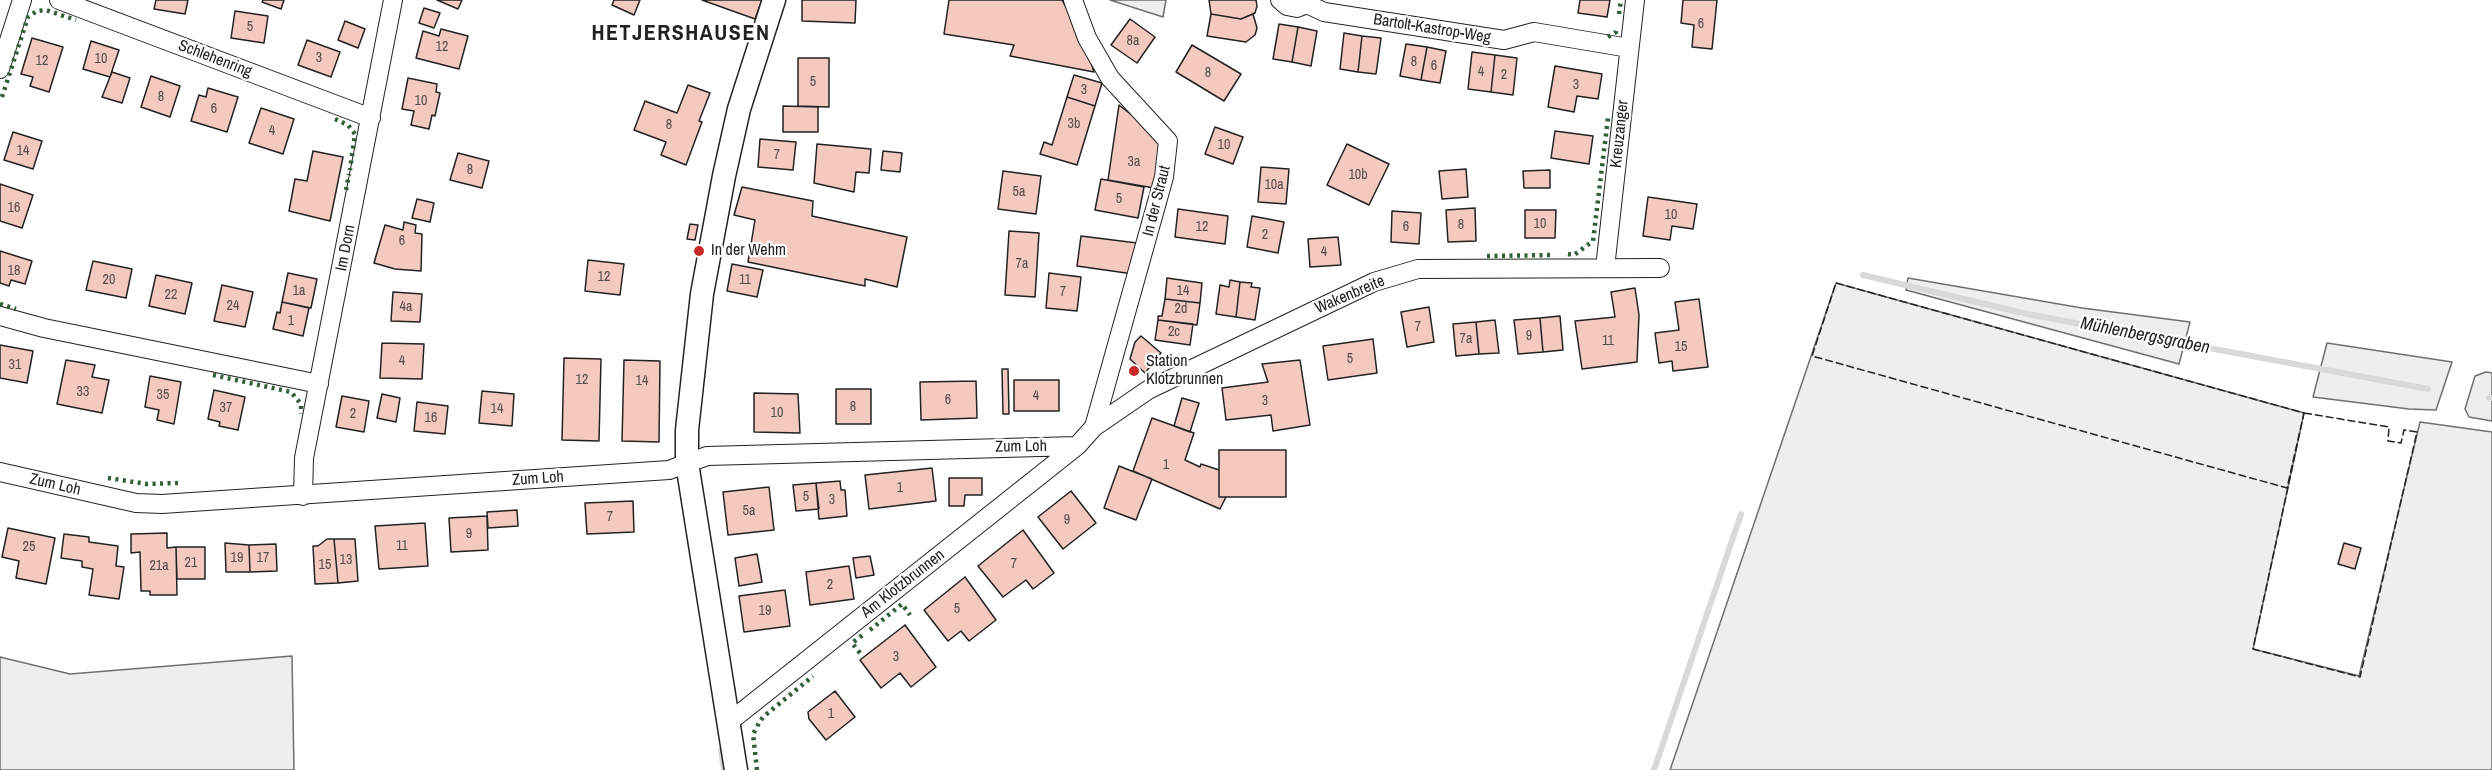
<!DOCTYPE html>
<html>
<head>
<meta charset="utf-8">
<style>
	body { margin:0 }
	canvas { display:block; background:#fff }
</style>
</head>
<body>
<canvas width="2492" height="770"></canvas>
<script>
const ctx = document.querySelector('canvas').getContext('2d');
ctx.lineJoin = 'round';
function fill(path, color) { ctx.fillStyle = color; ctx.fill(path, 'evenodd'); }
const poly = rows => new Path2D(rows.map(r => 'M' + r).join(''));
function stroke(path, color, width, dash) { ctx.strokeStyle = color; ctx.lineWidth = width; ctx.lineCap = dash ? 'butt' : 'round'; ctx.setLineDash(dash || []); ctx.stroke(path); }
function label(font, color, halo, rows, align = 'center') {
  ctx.font = font + ' "Archivo Narrow",sans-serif'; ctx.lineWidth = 4.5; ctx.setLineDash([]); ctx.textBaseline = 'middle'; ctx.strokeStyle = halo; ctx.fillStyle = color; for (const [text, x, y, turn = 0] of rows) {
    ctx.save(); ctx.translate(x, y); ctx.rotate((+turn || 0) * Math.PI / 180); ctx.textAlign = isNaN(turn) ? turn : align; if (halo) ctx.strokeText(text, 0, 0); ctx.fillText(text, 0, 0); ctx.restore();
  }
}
const green = poly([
	[1110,0,1166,0,1163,17,1110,0],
	[1908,278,2082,308,2190,322,2179,364,1906,290,1908,278],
	[1836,283,2304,413,2253,649,2359,676,2420,422,2492,432,2492,770,1670,770,1836,283],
	[2327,343,2452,362,2436,410,2409,409,2313,397,2327,343],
	[2486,372,2492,373,2492,421,2469,417,2465,409,2475,376,2486,372],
	[292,656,294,770,0,770,0,657,70,674,292,656]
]);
fill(green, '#eee');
stroke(green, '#6f6f6f', 1.5);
stroke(poly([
	[1863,275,2027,314,2428,389],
	[2489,398,2492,398],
	[721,750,724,770],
	[1654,770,1741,514]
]), '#d9d9d9', 6);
const building = poly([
	[156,0,188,0,185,14,154,9,156,0],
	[263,0,284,0,281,9,262,2,263,0],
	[437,0,462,0,458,9,437,0],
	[614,0,640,0,634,15,612,5,614,0],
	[702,0,762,0,755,19,702,0],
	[802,0,856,0,855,23,802,21,802,0],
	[949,0,1062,0,1084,40,1094,72,1010,56,1014,45,944,34,949,0],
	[1209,0,1256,0,1257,6,1255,13,1241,19,1211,14,1209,0],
	[1580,0,1610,0,1607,17,1578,13,1580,0],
	[1683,0,1717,0,1712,49,1692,47,1694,25,1681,23,1683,0],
	[424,8,440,13,434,28,419,23,424,8],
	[235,11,268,16,264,43,231,38,235,11],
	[1211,14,1241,19,1253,14,1257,28,1255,35,1246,42,1207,36,1211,14],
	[1130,19,1155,37,1137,63,1111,45,1130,19],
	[345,21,365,29,358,48,338,40,345,21],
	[1279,24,1298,27,1292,62,1273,59,1279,24],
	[1298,27,1317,31,1311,66,1292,62,1298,27],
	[441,29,468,36,459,69,416,58,423,31,439,36,441,29],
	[1344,33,1362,36,1358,72,1340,69,1344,33],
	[1362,36,1381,38,1376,74,1358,72,1362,36],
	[32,38,63,47,49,92,30,86,33,77,21,74,32,38],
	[307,40,340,52,331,77,298,65,307,40],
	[91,41,119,50,110,77,83,69,91,41],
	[1406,44,1427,47,1421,80,1400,76,1406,44],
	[1192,45,1241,74,1224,101,1176,72,1192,45],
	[1427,47,1446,51,1440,83,1421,80,1427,47],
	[1472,52,1495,55,1491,92,1468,89,1472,52],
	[1495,55,1517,58,1513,95,1491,92,1495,55],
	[798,58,829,58,829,107,798,106,798,58],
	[1555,66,1602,74,1598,99,1577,96,1574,112,1548,107,1555,66],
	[112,72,130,78,122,103,102,97,112,72],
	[1074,75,1102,83,1095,106,1067,97,1074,75],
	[151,76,180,86,170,117,141,107,151,76],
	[408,78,437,84,436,92,440,93,435,116,432,115,429,129,411,125,414,111,402,109,408,78],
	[688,85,710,93,699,121,702,122,686,165,661,155,666,142,634,130,645,101,677,113,688,85],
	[208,88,238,97,227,132,191,121,199,95,206,97,208,88],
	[1067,97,1095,106,1077,165,1040,154,1044,142,1052,145,1067,97],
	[1119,105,1147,127,1161,144,1154,188,1108,180,1119,105],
	[783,106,818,107,818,132,783,132,783,106],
	[261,108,294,119,283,154,249,143,261,108],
	[1215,127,1243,137,1233,164,1205,154,1215,127],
	[1555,131,1593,136,1589,164,1551,158,1555,131],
	[13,132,42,141,33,169,4,160,13,132],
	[760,139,796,142,793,170,758,167,760,139],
	[817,144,871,149,869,173,856,172,854,192,814,183,817,144],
	[1347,144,1389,164,1369,205,1327,185,1347,144],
	[313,151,343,157,330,221,289,211,295,179,307,181,313,151],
	[883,151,902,153,900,172,881,170,883,151],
	[458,153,489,161,482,188,450,180,458,153],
	[1261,167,1289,169,1286,204,1258,202,1261,167],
	[1466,169,1468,197,1442,199,1439,171,1466,169],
	[1550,170,1550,188,1524,188,1523,171,1550,170],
	[1003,171,1041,176,1036,214,998,209,1003,171],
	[1101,179,1144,187,1138,218,1095,210,1101,179],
	[0,184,33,195,22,228,0,221,0,184],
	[742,187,813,201,812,216,907,237,897,287,865,279,865,286,748,262,755,220,734,215,742,187],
	[1648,197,1697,204,1693,229,1672,226,1670,240,1643,236,1648,197],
	[417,199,434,203,430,222,412,218,417,199],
	[1475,208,1476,241,1448,242,1446,210,1475,208],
	[1178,209,1228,216,1225,244,1175,237,1178,209],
	[1525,210,1556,210,1555,238,1525,238,1525,210],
	[1392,211,1421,213,1419,244,1391,242,1392,211],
	[1252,216,1284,222,1278,253,1247,247,1252,216],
	[404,222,416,225,415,233,422,234,421,271,395,269,374,263,385,225,403,230,404,222],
	[690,224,698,225,695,240,687,239,690,224],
	[1009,231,1039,233,1035,297,1005,295,1009,231],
	[1081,236,1137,243,1133,274,1077,266,1081,236],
	[1338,237,1341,265,1310,267,1308,239,1338,237],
	[0,251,32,261,25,284,11,280,9,286,0,283,0,251],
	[588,260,624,264,620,295,585,291,588,260],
	[93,261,132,269,126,298,86,290,93,261],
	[732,264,763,270,757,297,727,291,732,264],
	[288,273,317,279,311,308,282,302,288,273],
	[1049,273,1081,277,1077,311,1046,308,1049,273],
	[156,275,192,283,185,314,149,306,156,275],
	[1167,278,1202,283,1200,303,1165,299,1167,278],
	[1230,280,1240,282,1236,317,1216,314,1220,285,1229,287,1230,280],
	[1240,282,1252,283,1251,287,1260,288,1255,320,1236,317,1240,282],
	[222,285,253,292,245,327,214,321,222,285],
	[1635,288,1639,315,1637,362,1582,369,1575,321,1615,317,1611,292,1635,288],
	[393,292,422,294,420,322,391,321,393,292],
	[1165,299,1200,303,1197,325,1158,320,1158,316,1162,316,1165,299],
	[1699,299,1708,367,1673,371,1672,361,1659,363,1655,333,1679,330,1675,302,1699,299],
	[282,302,309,308,303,336,273,329,277,312,280,313,282,302],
	[1429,307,1434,342,1407,347,1401,312,1429,307],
	[1560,316,1563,350,1543,352,1540,318,1560,316],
	[1540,318,1543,352,1518,354,1514,320,1540,318],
	[1158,320,1193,324,1190,345,1155,340,1158,320],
	[1495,320,1499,353,1479,354,1476,322,1495,320],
	[1476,322,1479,354,1456,356,1453,324,1476,322],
	[1141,336,1161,353,1145,373,1130,359,1135,342,1141,336],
	[1373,339,1377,373,1328,380,1323,346,1373,339],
	[382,343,424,344,422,379,380,378,382,343],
	[0,345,33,351,27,383,0,378,0,345],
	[564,358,601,359,599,441,562,440,564,358],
	[66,360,95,365,92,377,109,380,102,413,57,404,66,360],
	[624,360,660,361,659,442,622,441,624,360],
	[1300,360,1310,425,1273,431,1271,415,1226,420,1222,388,1268,382,1262,364,1300,360],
	[1002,369,1008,369,1009,414,1003,414,1002,369],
	[150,376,181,382,174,424,157,420,159,410,145,407,150,376],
	[1014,380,1059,380,1059,411,1014,411,1014,380],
	[976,381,977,418,921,420,920,382,976,381],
	[836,389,871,389,871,424,836,424,836,389],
	[214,390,245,397,238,430,219,426,220,422,208,419,214,390],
	[482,391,514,394,512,426,479,423,482,391],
	[754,393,798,394,800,433,754,432,754,393],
	[382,394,400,398,396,422,377,418,382,394],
	[342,396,369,401,364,432,336,427,342,396],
	[1182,398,1199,403,1190,432,1174,426,1182,398],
	[417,402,448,406,445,434,414,431,417,402],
	[1152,418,1194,433,1185,460,1200,467,1201,464,1219,470,1219,497,1226,497,1220,509,1133,471,1152,418],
	[1219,450,1286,450,1286,497,1219,497,1219,450],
	[1119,466,1152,479,1136,520,1104,508,1119,466],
	[932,468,936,501,869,509,865,475,932,468],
	[949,478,982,478,982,495,965,495,964,506,949,506,949,478],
	[840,481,841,490,845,490,847,516,819,519,816,483,840,481],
	[816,483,819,509,796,511,793,485,816,483],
	[769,487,774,530,728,535,723,492,769,487],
	[1071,491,1096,523,1063,549,1038,517,1071,491],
	[633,501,634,532,587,534,585,503,633,501],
	[517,510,518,526,488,528,487,512,517,510],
	[487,516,488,550,451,552,449,518,487,516],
	[425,523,428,566,379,569,375,526,425,523],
	[8,528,55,538,46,584,16,578,19,561,2,557,8,528],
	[1023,530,1054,573,1033,589,1026,580,1003,597,978,566,1023,530],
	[167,533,167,548,176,547,177,595,150,595,150,591,141,591,140,552,131,553,131,534,167,533],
	[64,534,89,537,89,542,118,546,116,566,124,567,119,599,89,595,93,569,82,567,82,561,61,558,64,534],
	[327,539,334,539,338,583,315,584,313,546,318,546,327,539],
	[334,539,355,539,358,581,338,583,334,539],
	[225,543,249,545,250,572,226,572,225,543],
	[2344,543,2361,548,2355,569,2338,564,2344,543],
	[276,544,277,571,250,572,249,545,276,544],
	[176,547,205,547,205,579,177,579,176,547],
	[757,554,762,582,739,586,735,558,757,554],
	[870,556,874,575,856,578,853,558,870,556],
	[849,566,854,599,810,605,806,572,849,566],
	[965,577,996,620,969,641,961,631,948,641,924,610,965,577],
	[785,590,790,626,744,632,739,596,785,590],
	[905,625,936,667,911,687,900,673,881,688,860,660,905,625],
	[835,691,855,717,826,740,809,719,808,712,835,691]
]);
fill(building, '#f3c9c0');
stroke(building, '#222', 1.5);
const minor = poly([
	[59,0,371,118],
	[1073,0,1087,38,1110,78,1168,141,1164,177,1094,427],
	[1280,0,1287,6,1297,8,1307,4,1311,0],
	[1307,4,1324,12,1504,40,1534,32,1629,48],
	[0,69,22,0],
	[1605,268,1635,0],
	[0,316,44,328,319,384],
	[0,472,136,503,162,504,669,470,707,456,1077,446],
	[303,496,304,458,393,0],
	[729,722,1077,446,1094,427,1148,390,1374,282,1418,269,1660,268]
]);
const tertiary = poly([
	[736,770,687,463,687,430,702,294,724,176,739,109,774,0]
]);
stroke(minor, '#222', 20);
stroke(tertiary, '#222', 25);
stroke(minor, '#fff', 18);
stroke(tertiary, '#fff', 22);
stroke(poly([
	[1619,14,1621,0],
	[1608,37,1616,32,1617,28],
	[2,97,28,17,37,11,46,10,76,20],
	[335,119,348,125,355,134,350,170],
	[346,190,349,174],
	[1568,254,1574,255,1593,241,1608,118],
	[1487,256,1552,255],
	[0,304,16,309],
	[213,375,291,392,301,404,301,414],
	[108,478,147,484,179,483],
	[870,630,902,604,910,615],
	[860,653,852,643,864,634],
	[757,770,753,734,759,723,763,717,813,676]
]), '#2f5e38', 4.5, [3, 4.5]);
stroke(poly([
	[1836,283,2304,413,2287,488,1812,356,1836,283],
	[2304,413,2389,427,2388,441,2401,443,2404,430,2417,432,2360,677,2253,649,2304,413]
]), '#222', 1.5, [8, 3]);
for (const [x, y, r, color] of [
	[699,251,6,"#c62828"],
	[1134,371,6,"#c62828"]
]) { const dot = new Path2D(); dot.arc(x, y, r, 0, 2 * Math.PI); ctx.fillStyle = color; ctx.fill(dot); stroke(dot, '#fff', 2); }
label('14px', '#564c4a', null, [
	["6",1701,24],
	["5",250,27],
	["8a",1133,41],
	["12",442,47],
	["3",319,58],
	["10",101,59],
	["12",42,61],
	["8",1414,62],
	["6",1434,66],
	["4",1481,72],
	["8",1208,73],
	["2",1504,75],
	["5",813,82],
	["3",1576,85],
	["3",1084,90],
	["8",161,97],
	["10",421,101],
	["6",214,109],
	["3b",1074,124],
	["8",669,125],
	["4",272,131],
	["10",1224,145],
	["14",23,151],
	["7",777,155],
	["3a",1134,162],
	["8",470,170],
	["10b",1358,175],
	["10a",1274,185],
	["5a",1019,192],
	["5",1119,199],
	["16",14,208],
	["10",1671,215],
	["10",1540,224],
	["8",1461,225],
	["12",1202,227],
	["6",1406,227],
	["2",1265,235],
	["6",402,241],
	["4",1324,252],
	["7a",1022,264],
	["18",14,271],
	["12",604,277],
	["20",109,280],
	["11",745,280],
	["1a",299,291],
	["14",1183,291],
	["7",1063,292],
	["22",171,295],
	["24",233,306],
	["4a",406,307],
	["2d",1181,309],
	["1",291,321],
	["7",1418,327],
	["2c",1174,332],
	["9",1529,336],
	["7a",1466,339],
	["11",1608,341],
	["15",1681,347],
	["5",1350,359],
	["4",402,361],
	["31",15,365],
	["12",582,380],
	["14",642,381],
	["33",83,392],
	["35",163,395],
	["4",1036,396],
	["6",948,400],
	["3",1265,401],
	["8",853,407],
	["37",226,408],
	["14",497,409],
	["10",777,413],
	["2",353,414],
	["16",431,418],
	["1",1166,465],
	["1",900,488],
	["5",806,497],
	["3",832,500],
	["5a",749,511],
	["7",610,517],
	["9",1067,520],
	["9",469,534],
	["11",402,546],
	["25",29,547],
	["19",237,558],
	["17",263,558],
	["13",346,560],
	["21",191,563],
	["7",1014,564],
	["15",325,565],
	["21a",159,566],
	["2",830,585],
	["5",957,609],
	["19",765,611],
	["3",896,657],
	["1",831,714]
]);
label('16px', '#222', '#fff', [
	["Bartolt-Kastrop-Weg",1432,29,9],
	["Schlehenring",215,59,21],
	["Kreuzanger",1620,134,-84],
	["In der Straut",1157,201,-76],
	["Im Dorn",346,248,-79],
	["Wakenbreite",1350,295,-23],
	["Zum Loh",1021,447,-1],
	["Zum Loh",538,479,-4],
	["Zum Loh",55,485,13],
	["Am Klotzbrunnen",903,584,-38]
]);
label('16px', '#222', '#fff', [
	["In der Wehm",711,251],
	["Station",1146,362],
	["Klotzbrunnen",1146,380]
], 'left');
label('italic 18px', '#222', '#fff', [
	["Mühlenbergsgraben",2145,336,11]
]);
ctx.letterSpacing = '1.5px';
label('bold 22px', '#222', '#fff', [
	["HETJERSHAUSEN",681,34]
]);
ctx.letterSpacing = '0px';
</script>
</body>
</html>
